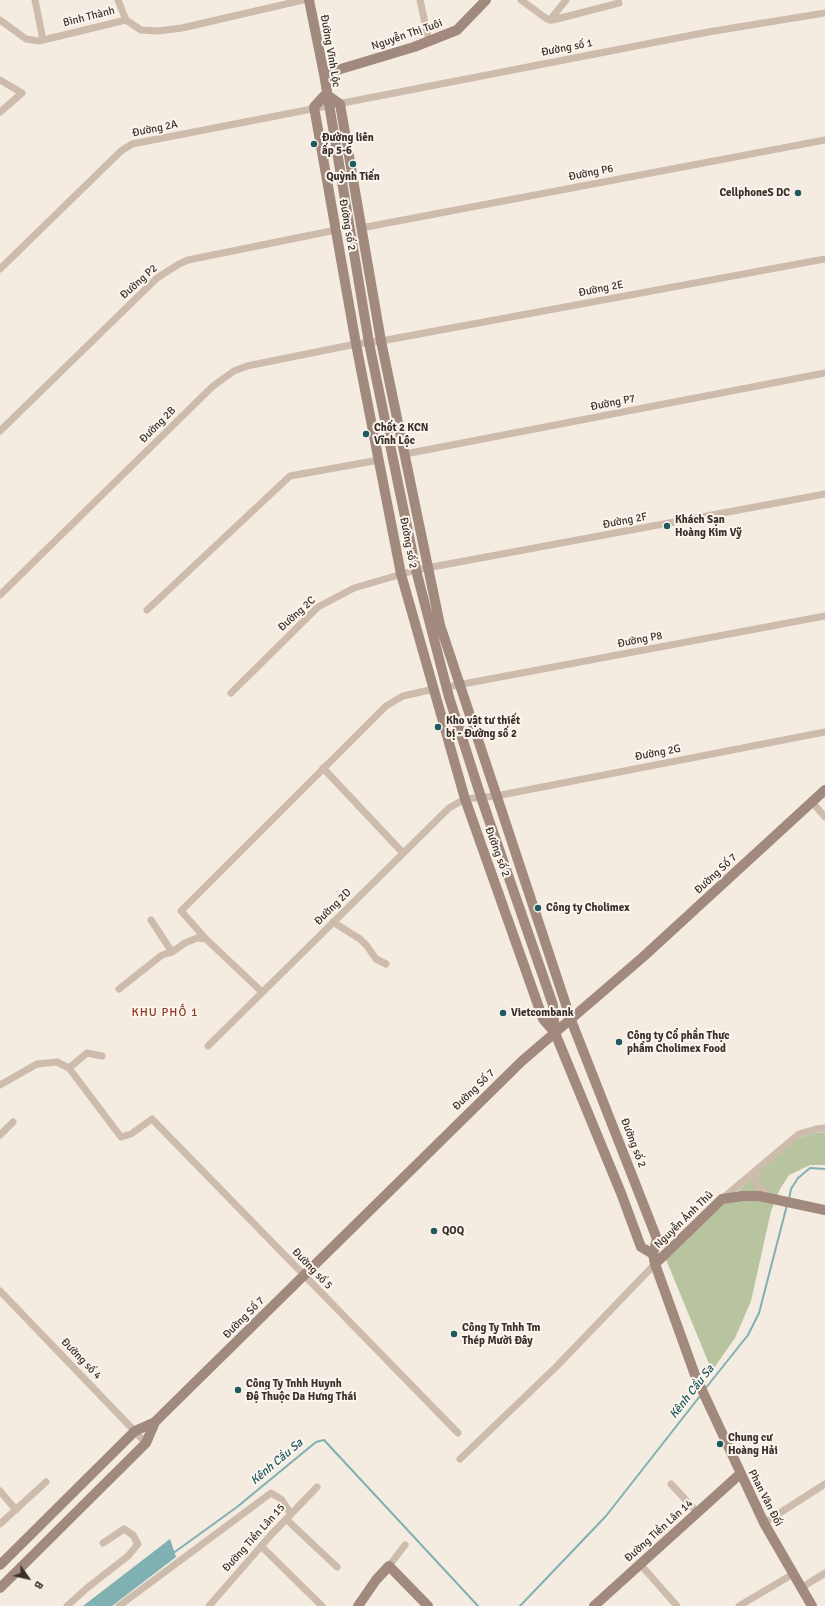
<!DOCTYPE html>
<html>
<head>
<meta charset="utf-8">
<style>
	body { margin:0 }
	#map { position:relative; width:825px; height:1606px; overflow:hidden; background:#f4ebe1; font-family:Signika,sans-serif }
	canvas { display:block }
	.north { position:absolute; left:8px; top:1558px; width:40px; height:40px; -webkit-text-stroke:3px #fbf5ee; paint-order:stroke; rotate:124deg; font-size:11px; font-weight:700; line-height:16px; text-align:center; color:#3b302b }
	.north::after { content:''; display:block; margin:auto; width:14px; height:18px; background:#3b302b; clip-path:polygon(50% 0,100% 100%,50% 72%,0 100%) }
</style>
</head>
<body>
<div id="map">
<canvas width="825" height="1606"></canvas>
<div class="north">B</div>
</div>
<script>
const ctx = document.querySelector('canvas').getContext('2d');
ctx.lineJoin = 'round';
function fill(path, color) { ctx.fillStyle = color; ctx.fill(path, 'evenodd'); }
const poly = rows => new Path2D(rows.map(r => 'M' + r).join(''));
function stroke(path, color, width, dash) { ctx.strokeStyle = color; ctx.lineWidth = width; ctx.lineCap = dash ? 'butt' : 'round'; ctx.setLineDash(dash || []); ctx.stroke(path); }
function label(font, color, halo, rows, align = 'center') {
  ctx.font = font + ' Signika,sans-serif'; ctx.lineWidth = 4; ctx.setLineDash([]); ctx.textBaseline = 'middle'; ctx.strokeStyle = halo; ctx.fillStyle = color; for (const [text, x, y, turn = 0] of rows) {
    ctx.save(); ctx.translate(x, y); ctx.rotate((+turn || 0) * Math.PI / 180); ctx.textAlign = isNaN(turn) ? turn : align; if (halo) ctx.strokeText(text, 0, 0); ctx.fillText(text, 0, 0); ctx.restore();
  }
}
fill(poly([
	[825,1132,825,1165,810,1165,789,1175,780,1189,771,1211,751,1301,735,1338,712,1371,665,1257,795,1139,814,1133]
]), '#b8c4a0');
fill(poly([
	[170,1539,176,1557,112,1606,83,1606]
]), '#7fb0b2');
stroke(poly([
	[789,1199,791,1189,798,1178,810,1168,825,1169],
	[705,1389,748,1335,759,1313,787,1205],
	[172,1554,237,1507,316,1442,324,1440,478,1606],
	[520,1606,606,1516,700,1396]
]), '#7fb0b2', 2);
stroke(poly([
	[35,0,43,40],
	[118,0,126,20],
	[420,0,429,41],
	[521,0,547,19,553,20,619,3],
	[0,20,26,39,39,41,126,20,141,30,158,31,182,28,303,0],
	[550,20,566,0],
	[0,80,22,93,0,112],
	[361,228,825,140],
	[0,269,121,151,132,144,708,32,825,13],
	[0,431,157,278,179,264,188,260,336,230],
	[405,454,825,373],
	[0,595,213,386,234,371,247,366,356,344,381,341,825,259],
	[147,610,290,476,379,460],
	[447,687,825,616],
	[231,693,318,607,354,588,416,570,825,494],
	[323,768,403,853],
	[812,802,825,817],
	[151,920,172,952],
	[333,922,360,939,367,946,376,959,386,964],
	[206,939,181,911,386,706,403,696,434,689],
	[119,989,162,955,172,952,185,943,197,938,206,939,262,992],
	[208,1046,449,808,465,799,496,796,825,732],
	[69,1068,87,1053,102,1056],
	[0,1085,37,1064,57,1062,69,1068,121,1137,131,1134,152,1119,458,1433],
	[0,1135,13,1122],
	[759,1168,756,1177,757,1185,770,1196],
	[722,1199,799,1134,816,1129,825,1128],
	[0,1291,146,1443],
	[460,1459,556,1367,655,1264],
	[671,1484,697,1512],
	[0,1491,16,1510],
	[286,1519,337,1567],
	[764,1523,825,1484],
	[0,1524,46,1482],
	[261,1546,322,1606],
	[640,1564,677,1606],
	[389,1566,405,1545],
	[801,1588,825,1573],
	[67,1606,87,1588,128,1556,138,1544,133,1535,124,1529,103,1543],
	[119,1606,271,1493,281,1499,291,1514],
	[209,1606,270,1536,317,1487],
	[739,1606,793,1574]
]), '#cdbbac', 7);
stroke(poly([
	[309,0,324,74,369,343,416,570,449,697,481,797,553,1005,555,1033],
	[324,74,414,47,457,30,486,0],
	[326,94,340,104,381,341,440,625,571,1020,657,1239,653,1254,655,1264,695,1375,764,1523,812,1606],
	[326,94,314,107,356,344,401,574,465,799,543,1019,555,1033,621,1193,641,1247,653,1254],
	[655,1264,722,1199,743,1196,759,1196,825,1210],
	[0,1565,135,1431,155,1422,169,1408,522,1061,643,957,825,790],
	[0,1588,146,1443,155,1422],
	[358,1606,376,1580,389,1566,428,1606],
	[594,1606,740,1474]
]), '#a18a7d', 10);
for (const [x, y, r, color] of [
	[314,144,4,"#1f5a5e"],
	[353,164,4,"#1f5a5e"],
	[798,193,4,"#1f5a5e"],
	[366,434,4,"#1f5a5e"],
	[667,526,4,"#1f5a5e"],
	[438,727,4,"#1f5a5e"],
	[538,908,4,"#1f5a5e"],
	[503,1013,4,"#1f5a5e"],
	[619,1042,4,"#1f5a5e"],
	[434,1231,4,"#1f5a5e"],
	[454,1334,4,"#1f5a5e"],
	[238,1390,4,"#1f5a5e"],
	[720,1444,4,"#1f5a5e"]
]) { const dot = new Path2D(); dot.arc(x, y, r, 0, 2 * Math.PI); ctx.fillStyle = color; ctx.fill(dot); stroke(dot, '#fbf5ee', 1.5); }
label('11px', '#3b302b', '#fbf5ee', [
	["Bình Thành",89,17,-14],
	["Nguyễn Thị Tuôi",407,35,-19],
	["Đường số 1",567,48,-11],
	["Đường Vĩnh Lộc",330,51,80],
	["Đường 2A",155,129,-12],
	["Đường P6",591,173,-11],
	["Đường số 2",347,225,80],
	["Đường P2",139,282,-42],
	["Đường 2E",601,289,-11],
	["Đường P7",613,403,-11],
	["Đường 2B",158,425,-45],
	["Đường 2F",625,521,-11],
	["Đường số 2",408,543,79],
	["Đường 2C",297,614,-42],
	["Đường P8",640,640,-11],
	["Đường 2G",658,753,-11],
	["Đường số 2",497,852,70],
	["Đường Số 7",716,874,-43],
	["Đường 2D",333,907,-45],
	["Đường Số 7",474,1090,-44],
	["Đường số 2",633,1143,69],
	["Nguyễn Ảnh Thủ",684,1220,-44],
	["Đường số 5",312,1269,46],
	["Đường Số 7",244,1318,-45],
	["Đường số 4",81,1359,46],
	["Phan Văn Đối",765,1498,63],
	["Đường Tiền Lân 14",659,1531,-42],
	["Đường Tiền Lân 15",254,1538,-48]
]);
label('bold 11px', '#3b302b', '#fbf5ee', [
	["Đường liên",322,138],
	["ấp 5-6",322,151],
	["Quỳnh Tiến",353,177,"center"],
	["CellphoneS DC",790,193,"right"],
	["Chốt 2 KCN",374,428],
	["Vĩnh Lộc",374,441],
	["Khách Sạn",675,520],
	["Hoàng Kim Vỹ",675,533],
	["Kho vật tư thiết",446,721],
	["bị - Đường số 2",446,734],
	["Công ty Cholimex",546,908],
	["Vietcombank",511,1013],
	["Công ty Cổ phần Thực",627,1036],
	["phẩm Cholimex Food",627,1049],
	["QOQ",442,1231],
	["Công Ty Tnhh Tm",462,1328],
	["Thép Mười Đây",462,1341],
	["Công Ty Tnhh Huynh",246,1384],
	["Đệ Thuộc Da Hưng Thái",246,1397],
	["Chung cư",728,1438],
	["Hoàng Hải",728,1451]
], 'left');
ctx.letterSpacing = '1px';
label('12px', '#8c3b22', '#fbf5ee', [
	["KHU PHỐ 1",165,1013]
]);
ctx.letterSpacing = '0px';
label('italic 12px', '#1f5a5e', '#fbf5ee', [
	["Kênh Cầu Sa",692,1392,-52],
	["Kênh Cầu Sa",277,1462,-40]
]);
</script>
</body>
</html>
